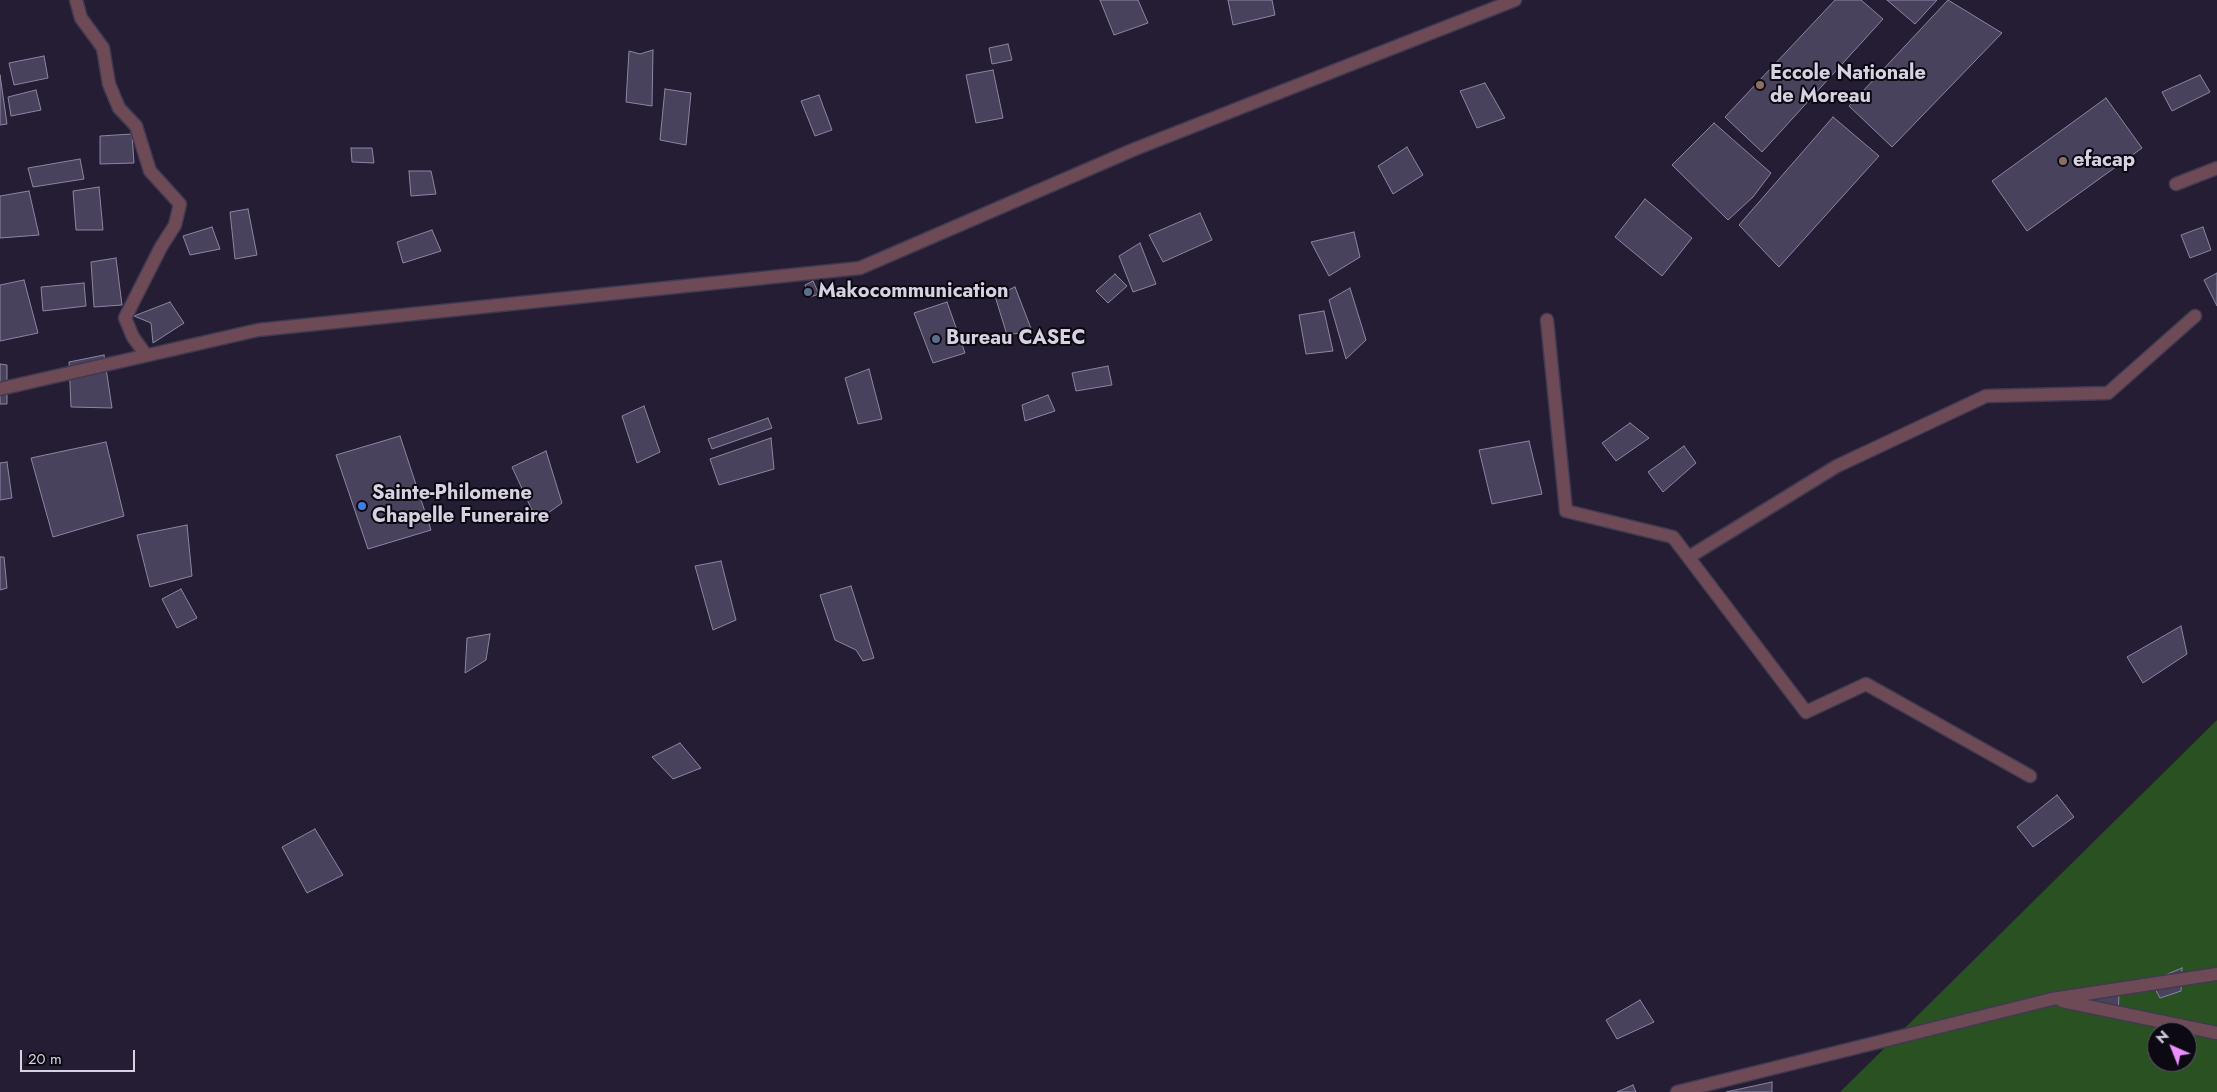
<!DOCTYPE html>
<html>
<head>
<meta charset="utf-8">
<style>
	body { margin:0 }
	#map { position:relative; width:2217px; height:1092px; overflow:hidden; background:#241d34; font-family:Jost,sans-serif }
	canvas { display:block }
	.north { position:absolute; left:2147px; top:1022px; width:50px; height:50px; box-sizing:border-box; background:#0c0913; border:1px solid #5d5966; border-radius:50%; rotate:316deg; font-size:14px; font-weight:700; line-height:20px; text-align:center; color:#d6d2e2 }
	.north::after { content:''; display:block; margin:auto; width:18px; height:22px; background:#eb8dfb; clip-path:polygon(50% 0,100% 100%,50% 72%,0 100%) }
	.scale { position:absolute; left:20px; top:1050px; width:115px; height:22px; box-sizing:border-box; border:2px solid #d6d2e2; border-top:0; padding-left:6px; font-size:15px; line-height:18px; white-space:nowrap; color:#d6d2e2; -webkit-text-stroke:4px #0c0913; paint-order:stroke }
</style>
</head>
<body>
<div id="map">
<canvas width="2217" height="1092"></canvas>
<div class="north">N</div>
<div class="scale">20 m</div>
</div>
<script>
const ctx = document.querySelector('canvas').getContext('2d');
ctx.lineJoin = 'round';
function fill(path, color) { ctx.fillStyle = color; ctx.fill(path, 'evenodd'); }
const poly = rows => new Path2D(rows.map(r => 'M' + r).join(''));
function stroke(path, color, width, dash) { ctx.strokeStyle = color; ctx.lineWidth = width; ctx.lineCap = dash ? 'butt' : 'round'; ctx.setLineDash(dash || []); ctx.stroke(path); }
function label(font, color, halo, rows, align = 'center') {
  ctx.font = font + ' Jost,sans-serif'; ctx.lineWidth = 4; ctx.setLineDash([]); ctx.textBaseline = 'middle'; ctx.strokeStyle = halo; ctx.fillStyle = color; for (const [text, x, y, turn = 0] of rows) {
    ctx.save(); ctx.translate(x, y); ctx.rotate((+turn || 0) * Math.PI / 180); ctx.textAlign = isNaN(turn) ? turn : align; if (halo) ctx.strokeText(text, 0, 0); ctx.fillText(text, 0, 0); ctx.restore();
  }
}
fill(poly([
	[2217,720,2217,1092,1840,1092],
	[2157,1032,2187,1032,2187,1062,2157,1062]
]), '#295122');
const building = poly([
	[1100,0,1138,0,1148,23,1114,35,1100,0],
	[1228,0,1272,0,1275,15,1233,25,1228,0],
	[1835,0,1861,0,1883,19,1762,152,1725,117,1835,0],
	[1887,0,1937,0,1915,24,1887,0],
	[1948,0,2002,33,1892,147,1849,106,1948,0],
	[1008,44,1012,60,992,64,989,48,1008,44],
	[653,50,652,106,626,102,629,51,640,54,653,50],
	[44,56,48,78,14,85,9,63,44,56],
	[993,70,1003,118,976,123,966,75,993,70],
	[0,75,7,124,0,125,0,75],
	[2200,75,2210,92,2172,111,2162,92,2200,75],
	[1485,83,1505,118,1477,128,1460,91,1485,83],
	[665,89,691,93,686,145,660,140,665,89],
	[36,90,41,110,11,116,8,97,36,90],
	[819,95,832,130,815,136,801,101,819,95],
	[2106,98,2142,148,2027,231,1992,181,2106,98],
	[1833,117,1879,156,1779,267,1739,225,1833,117],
	[1714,123,1771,173,1753,197,1728,220,1672,165,1714,123],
	[132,134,134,163,100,164,100,136,132,134],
	[1407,147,1423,175,1393,194,1378,166,1407,147],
	[351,148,372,148,374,163,352,162,351,148],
	[80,159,84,179,33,187,28,168,80,159],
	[409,171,431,171,436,194,411,196,409,171],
	[99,187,103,230,76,230,73,191,99,187],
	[29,191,39,235,0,238,0,196,29,191],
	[1645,199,1692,238,1662,276,1615,237,1645,199],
	[248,209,257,255,235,259,230,212,248,209],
	[1200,213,1212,240,1163,262,1149,235,1200,213],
	[212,227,220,249,190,255,183,236,212,227],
	[2203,227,2211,250,2190,258,2181,235,2203,227],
	[432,230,441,251,403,263,397,242,432,230],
	[1354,232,1360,257,1329,276,1311,242,1354,232],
	[1140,243,1156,284,1133,292,1119,256,1140,243],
	[116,258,122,305,94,307,91,262,116,258],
	[2217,273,2217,306,2204,280,2217,273],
	[1115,274,1127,286,1108,303,1096,291,1115,274],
	[24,280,38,333,0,341,0,285,24,280],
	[813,281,819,294,810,297,805,285,813,281],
	[84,283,86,306,43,311,41,287,84,283],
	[1015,287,1032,331,1007,335,995,296,1015,287],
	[1350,288,1366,340,1346,359,1329,300,1350,288],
	[170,302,184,323,153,343,151,323,134,316,170,302],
	[947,302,965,353,933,363,914,313,947,302],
	[1324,311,1333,351,1306,354,1299,315,1324,311],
	[104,355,112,408,71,407,69,362,104,355],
	[0,364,7,365,7,404,0,404,0,364],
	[1108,366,1112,385,1076,391,1072,373,1108,366],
	[869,369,882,419,858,424,845,378,869,369],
	[1048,395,1055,411,1025,421,1022,405,1048,395],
	[644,406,660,452,637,463,622,416,644,406],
	[768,418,772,428,712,449,708,439,768,418],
	[1630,423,1649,438,1616,461,1602,443,1630,423],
	[400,436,431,530,368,549,336,455,400,436],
	[771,438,774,469,719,485,710,459,771,438],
	[1529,441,1542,494,1492,504,1479,450,1529,441],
	[106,442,124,516,53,537,31,458,106,442],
	[1684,446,1696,463,1663,492,1648,472,1684,446],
	[546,451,562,503,537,521,512,467,546,451],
	[7,462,12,498,0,500,0,463,7,462],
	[187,525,192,576,150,587,137,535,187,525],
	[0,557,4,557,7,588,0,590,0,557],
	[721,561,736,620,713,630,695,566,721,561],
	[851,586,874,658,863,661,856,650,835,640,820,595,851,586],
	[181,589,197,618,177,628,162,599,181,589],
	[2181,626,2187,654,2143,683,2127,657,2181,626],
	[490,634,486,660,465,673,467,638,490,634],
	[680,743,701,768,673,779,652,757,680,743],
	[2057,795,2074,817,2033,847,2017,827,2057,795],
	[315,829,343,875,307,893,282,847,315,829],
	[2182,968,2181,991,2160,998,2151,981,2182,968],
	[2119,993,2118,1018,2082,1010,2087,995,2119,993],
	[1640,1000,1654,1022,1617,1039,1606,1020,1640,1000],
	[1772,1082,1772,1092,1726,1092,1772,1082],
	[1633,1085,1636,1092,1617,1092,1633,1085]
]);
fill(building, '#49425c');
stroke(building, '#8d86a3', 1);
const minor = poly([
	[76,0,81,18,103,48,109,84,119,108,136,126,150,171,180,204,175,225,161,247,125,318,133,337,146,355],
	[2176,184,2217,168],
	[1547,320,1566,511,1673,537,1806,712,1866,684,2030,776],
	[0,389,258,330,860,268,1135,149,1515,0],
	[1689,557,1837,466,1986,396,2108,393,2195,316],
	[2062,1001,2217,1033],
	[1677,1092,2052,999,2217,974]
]);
stroke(minor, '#403a50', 15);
stroke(minor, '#6e4a57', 12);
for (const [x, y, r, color] of [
	[1760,85,5,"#8d6e63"],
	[2063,161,5,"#8d6e63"],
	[808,292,5,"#5c6f8a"],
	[936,339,5,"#5c6f8a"],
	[362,506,5,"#3f7fe0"]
]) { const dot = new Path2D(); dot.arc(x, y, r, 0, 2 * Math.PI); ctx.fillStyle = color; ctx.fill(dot); stroke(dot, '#0c0913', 2); }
label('bold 20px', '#d6d2e2', '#0c0913', [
	["Eccole Nationale",1770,74],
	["de Moreau",1770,97],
	["efacap",2073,161],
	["Makocommunication",818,292],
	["Bureau CASEC",946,339],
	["Sainte-Philomene",372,494],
	["Chapelle Funeraire",372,517]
], 'left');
</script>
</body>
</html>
